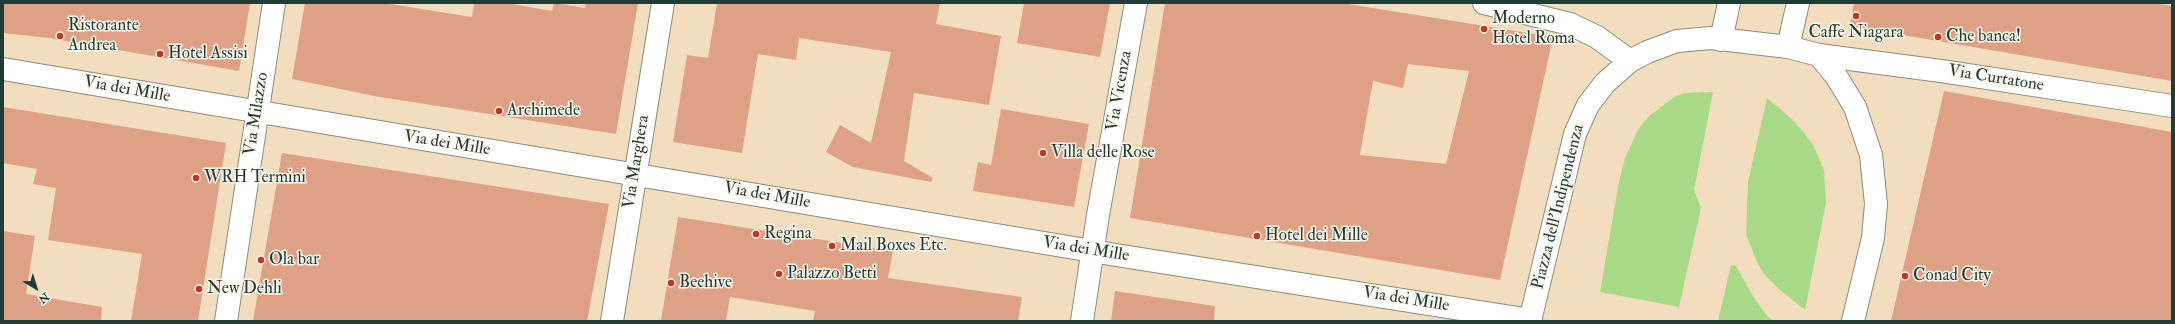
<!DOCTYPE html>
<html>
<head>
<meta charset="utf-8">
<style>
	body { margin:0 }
	#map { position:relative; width:2175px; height:324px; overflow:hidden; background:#f3ddbf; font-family:"IM FELL Double Pica",serif }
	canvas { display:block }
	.frame { position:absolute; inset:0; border:4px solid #1f3d34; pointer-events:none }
	.north { position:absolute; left:16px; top:268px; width:40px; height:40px; -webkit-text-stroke:3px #fbf7ec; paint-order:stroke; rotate:142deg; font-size:11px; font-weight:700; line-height:16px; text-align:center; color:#1f3d34 }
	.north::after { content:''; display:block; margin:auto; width:14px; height:18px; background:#1f3d34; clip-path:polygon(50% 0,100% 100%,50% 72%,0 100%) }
</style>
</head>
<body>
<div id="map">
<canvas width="2175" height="324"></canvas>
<div class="frame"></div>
<div class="north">N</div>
</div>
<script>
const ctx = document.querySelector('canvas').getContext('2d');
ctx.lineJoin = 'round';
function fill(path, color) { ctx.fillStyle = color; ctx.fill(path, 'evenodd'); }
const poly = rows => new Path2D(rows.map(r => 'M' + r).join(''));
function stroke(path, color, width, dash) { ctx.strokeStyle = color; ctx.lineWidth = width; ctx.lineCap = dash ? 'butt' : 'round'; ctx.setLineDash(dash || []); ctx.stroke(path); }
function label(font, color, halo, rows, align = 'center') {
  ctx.font = font + ' "IM FELL Double Pica",serif'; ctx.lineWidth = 3; ctx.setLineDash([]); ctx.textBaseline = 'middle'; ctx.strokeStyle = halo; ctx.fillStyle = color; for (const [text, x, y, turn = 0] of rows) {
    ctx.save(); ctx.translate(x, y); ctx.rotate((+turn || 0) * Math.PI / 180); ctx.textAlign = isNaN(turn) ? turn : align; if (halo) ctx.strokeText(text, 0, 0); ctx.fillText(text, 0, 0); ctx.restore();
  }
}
fill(poly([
	[1713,92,1694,190,1701,208,1679,307,1600,292,1619,182,1625,158,1638,130,1648,117,1674,97,1685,93],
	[1767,98,1792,119,1804,133,1813,145,1824,170,1826,203,1805,310,1780,290,1764,274,1757,262,1746,234,1748,182],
	[1731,265,1736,266,1754,298,1768,317,1775,321,1718,321]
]), '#a7d987');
fill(poly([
	[3,3,250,3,239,71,49,38,3,33],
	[305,3,384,3,472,17,474,3,506,3,552,11,554,3,585,8,586,3,638,3,616,134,374,96,292,79],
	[717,3,940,3,936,24,1001,36,989,105,914,93,904,161,933,178,931,182,853,167,826,152,840,125,871,143,891,52,799,38,796,60,758,54,742,153,673,142,687,55,708,58],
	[1024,3,1110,3,1100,57,1017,43],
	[1165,3,1342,3,1553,37,1500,280,1130,218],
	[1408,64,1469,71,1446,164,1360,155,1373,81,1403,88],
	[1854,3,2153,3,2172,6,2172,81,1850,26],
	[1944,91,2172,132,2172,321,1891,321],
	[3,107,226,143,198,321,131,321,142,254,48,240,56,188,33,184,37,169,3,163],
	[1001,109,1089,124,1074,207,973,191,978,162,991,165],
	[282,153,609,204,587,321,253,321],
	[678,217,893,251,888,278,1022,297,1018,321,813,321,815,311,730,297,726,321,661,321],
	[3,231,35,236,26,294,102,307,101,321,3,321],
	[1115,291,1215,306,1214,321,1111,321]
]), '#dfa185');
const minor = poly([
	[1484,3,1570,24,1597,37,1630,61],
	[1819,55,1941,71,2172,106],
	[3,69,1122,256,1531,320],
	[226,321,274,3],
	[612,321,663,3],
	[1082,321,1098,215,1136,3]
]);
const tertiary = poly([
	[1721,40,1729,3],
	[1788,47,1798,3],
	[1530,321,1575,134,1588,105,1605,83,1630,61,1647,52,1677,41,1711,38,1788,47,1819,55,1836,76,1855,107,1871,155,1876,204,1873,238,1853,321]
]);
stroke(minor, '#898d7a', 24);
stroke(tertiary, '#898d7a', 24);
stroke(minor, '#fff', 22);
stroke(tertiary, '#fff', 22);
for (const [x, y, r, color] of [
	[1856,16,4,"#c8321e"],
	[1484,29,4,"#c8321e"],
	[60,36,4,"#c8321e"],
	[1938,37,4,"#c8321e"],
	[160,54,4,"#c8321e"],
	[499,111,4,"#c8321e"],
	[1043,153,4,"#c8321e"],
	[196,178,4,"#c8321e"],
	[756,234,4,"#c8321e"],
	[1257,236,4,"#c8321e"],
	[832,246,4,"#c8321e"],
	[261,260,4,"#c8321e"],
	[779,274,4,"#c8321e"],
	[1905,276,4,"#c8321e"],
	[671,283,4,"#c8321e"],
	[199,289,4,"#c8321e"]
]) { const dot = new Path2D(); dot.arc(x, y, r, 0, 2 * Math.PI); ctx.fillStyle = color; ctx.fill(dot); stroke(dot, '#fbf7ec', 1.5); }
label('17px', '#1f3d34', '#fbf7ec', [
	["Moderno",1492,19],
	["Hotel Roma",1492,39],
	["Ristorante",68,26],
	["Andrea",68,46],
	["Caffe Niagara",1856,33,"center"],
	["Che banca!",1946,37],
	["Hotel Assisi",168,54],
	["Archimede",507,111],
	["Villa delle Rose",1051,153],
	["WRH Termini",204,178],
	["Regina",764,234],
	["Hotel dei Mille",1265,236],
	["Mail Boxes Etc.",840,246],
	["Ola bar",269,260],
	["Palazzo Betti",787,274],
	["Conad City",1913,276],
	["Beehive",679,283],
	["New Dehli",207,289]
], 'left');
label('17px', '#1f3d34', '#fbf7ec', [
	["Via Curtatone",1996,79,9],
	["Via dei Mille",127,90,10],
	["Via Vicenza",1120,91,-80],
	["Via Milazzo",257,114,-81],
	["Via dei Mille",447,144,9],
	["Via Marghera",637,162,-81],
	["Via dei Mille",767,196,10],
	["Piazza dell'Indipendenza",1559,207,-76],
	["Via dei Mille",1086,250,9],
	["Via dei Mille",1406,300,9]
]);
</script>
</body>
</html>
